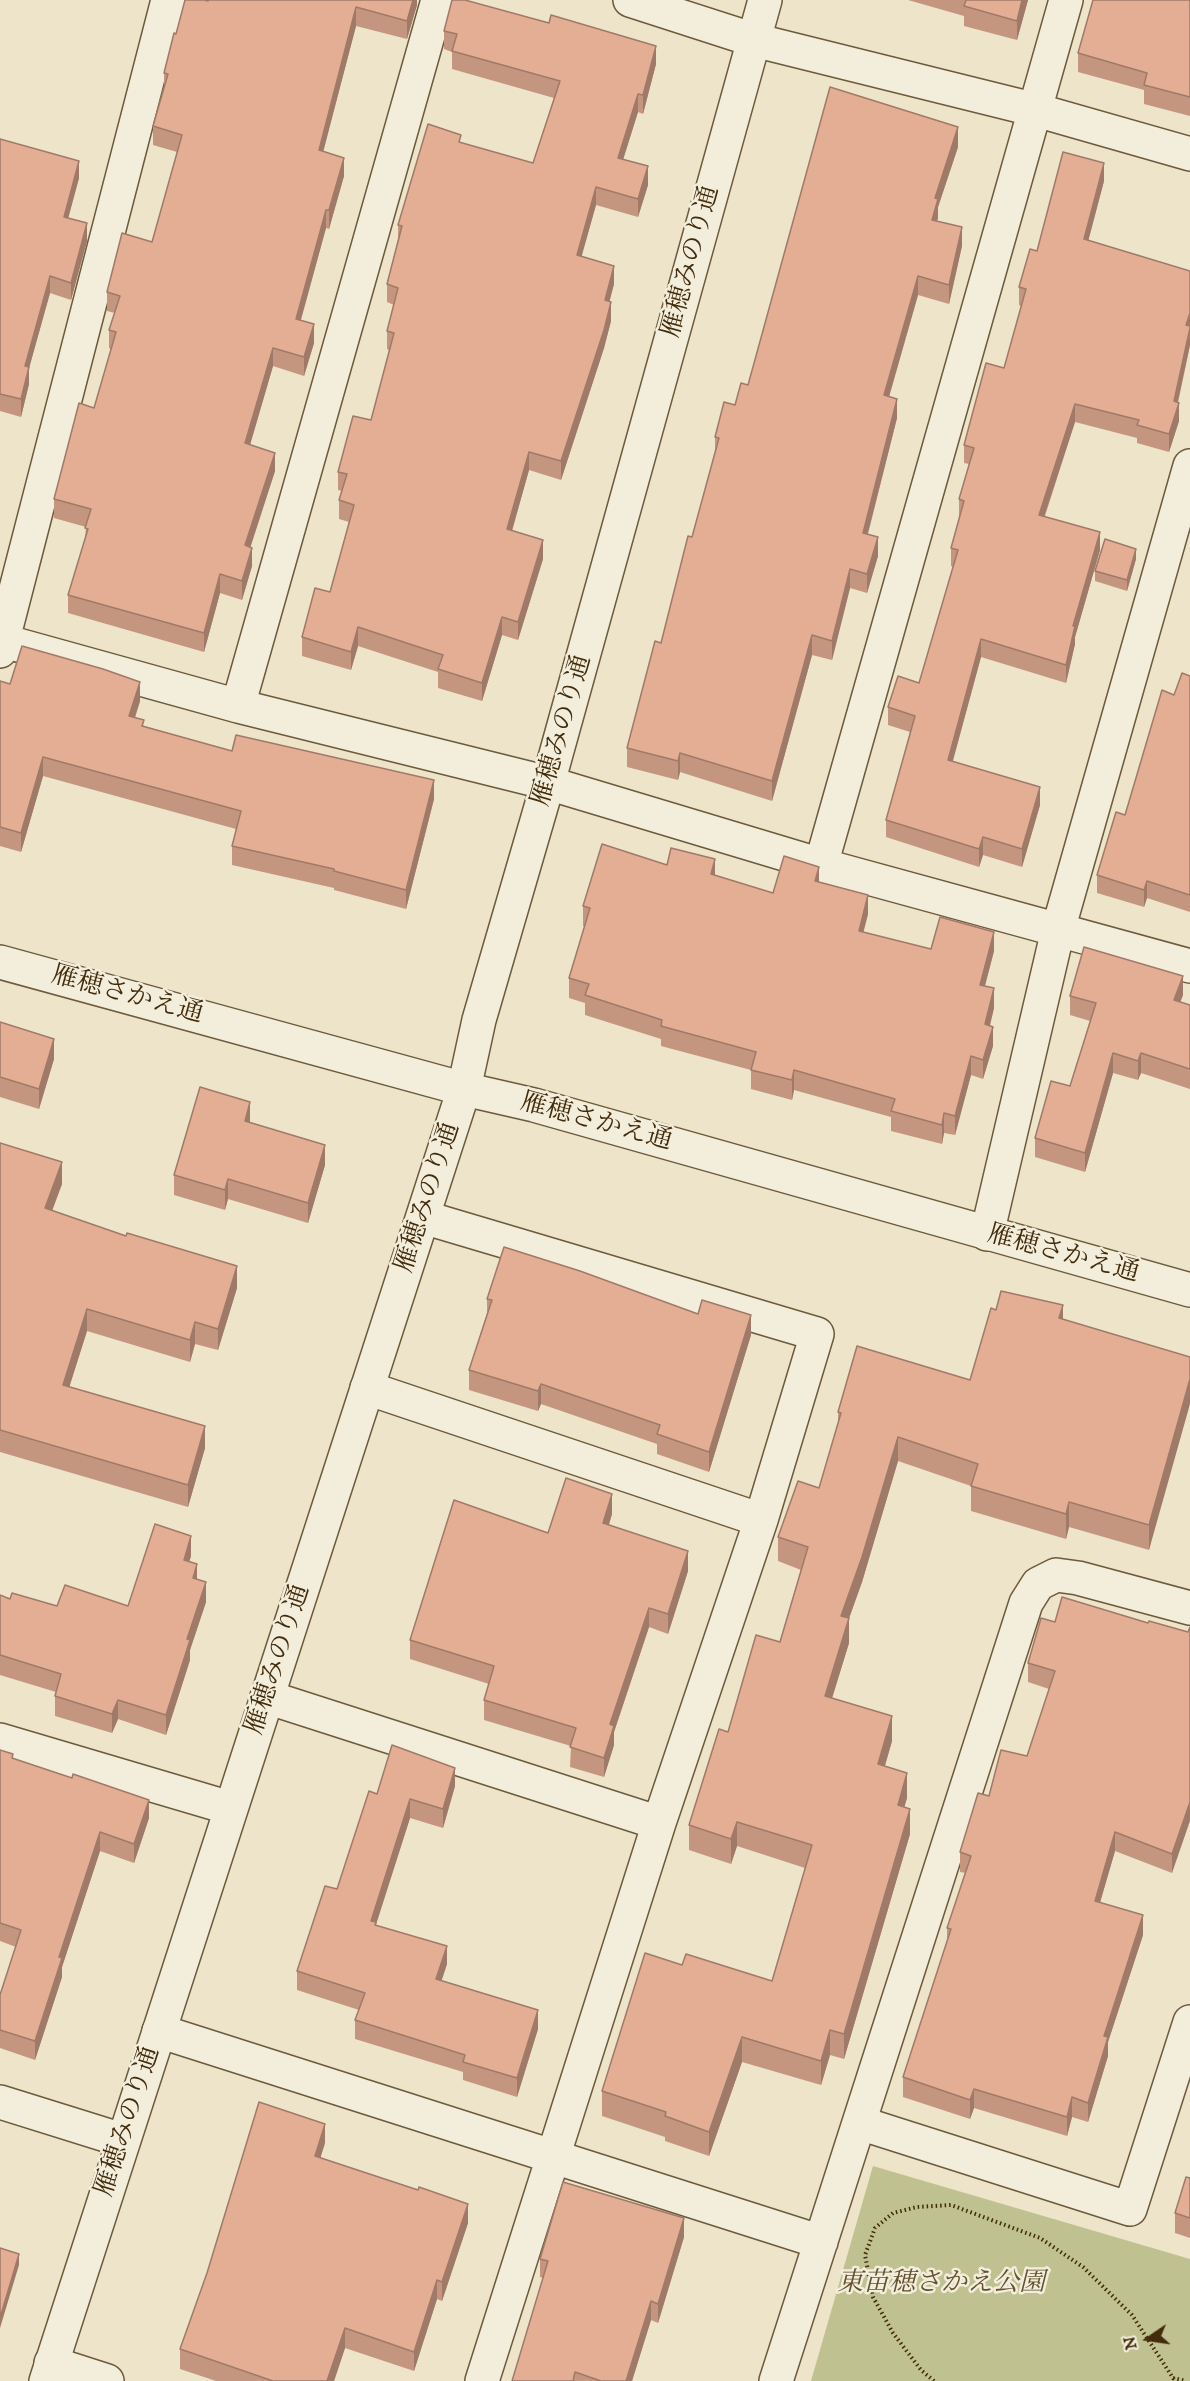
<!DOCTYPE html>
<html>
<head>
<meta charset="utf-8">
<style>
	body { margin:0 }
	#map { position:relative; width:1190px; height:2381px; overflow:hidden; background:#ede4c9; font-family:"IM FELL DW Pica",serif }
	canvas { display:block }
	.north { position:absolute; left:1118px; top:2309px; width:60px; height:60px; -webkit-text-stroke:4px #f3eddc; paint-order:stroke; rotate:257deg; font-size:16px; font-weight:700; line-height:24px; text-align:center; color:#422c0c }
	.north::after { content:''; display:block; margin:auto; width:21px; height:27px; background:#422c0c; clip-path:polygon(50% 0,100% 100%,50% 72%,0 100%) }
</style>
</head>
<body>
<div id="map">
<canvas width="1190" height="2381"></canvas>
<div class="north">N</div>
</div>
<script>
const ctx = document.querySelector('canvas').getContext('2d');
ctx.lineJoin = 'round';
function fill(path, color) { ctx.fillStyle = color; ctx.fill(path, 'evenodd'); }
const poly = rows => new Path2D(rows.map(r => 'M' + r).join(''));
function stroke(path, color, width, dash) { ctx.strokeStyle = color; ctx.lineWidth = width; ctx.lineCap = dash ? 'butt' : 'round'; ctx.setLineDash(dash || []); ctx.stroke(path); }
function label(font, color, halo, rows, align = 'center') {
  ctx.font = font + ' "IM FELL DW Pica","Noto Serif JP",serif'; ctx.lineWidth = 5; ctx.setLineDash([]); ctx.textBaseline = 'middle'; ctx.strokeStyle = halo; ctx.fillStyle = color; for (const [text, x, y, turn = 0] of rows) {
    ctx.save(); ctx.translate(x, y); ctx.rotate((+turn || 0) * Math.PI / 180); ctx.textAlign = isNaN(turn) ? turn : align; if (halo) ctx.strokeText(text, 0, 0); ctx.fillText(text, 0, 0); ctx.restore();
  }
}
fill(poly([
	[873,2166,1190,2259,1190,2381,811,2381]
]), '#c0c191');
const minor = poly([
	[630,0,754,40,1036,110,1190,154],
	[0,640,238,706,548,783,821,865,1190,966],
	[0,651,168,0],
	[238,706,438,0],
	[821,865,1066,0],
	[423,1217,817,1334,761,1520,659,1823,482,2381],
	[987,1234,1058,930,1190,466],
	[367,1388,761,1520],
	[267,1697,659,1823],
	[0,1740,230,1808],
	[159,2031,821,2242],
	[0,2102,122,2140],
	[860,2123,1130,2209,1190,2022],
	[51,2363,107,2381],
	[776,2381,1026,1603,1038,1584,1056,1575,1078,1578,1190,1608]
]);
const tertiary = poly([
	[0,962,464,1089,534,1105,1190,1290],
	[46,2381,464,1089,479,1020,548,783,765,0]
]);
stroke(minor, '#6d5a3b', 36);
stroke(tertiary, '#6d5a3b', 36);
stroke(poly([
	[1173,2378,1186,2381],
	[934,2381,921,2370,893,2333,873,2297,865,2255,875,2228,893,2213,917,2207,951,2205,1040,2238,1083,2267,1132,2315,1175,2381]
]), '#422c0c', 4, [1.5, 3]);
stroke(minor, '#f3eddc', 33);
stroke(tertiary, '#f3eddc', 33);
fill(poly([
	[417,0,417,5,407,39,356,26,323,151,344,176,329,229,326,228,301,320,314,343,304,376,273,366,250,445,275,471,250,547,252,566,242,600,220,593,204,652,68,613,68,595,85,538,86,527,54,518,54,499,94,408,111,349,109,348,109,330,115,313,107,311,107,292,152,242,177,152,153,145,153,126,164,90,164,73,176,34,208,1],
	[908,0,1028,0,1017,40,964,26,964,16],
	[1190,0,1190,116,1144,104,1144,90,1078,72,1078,53],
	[444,31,656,64,643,114,638,112,623,159,648,185,638,217,596,205,581,256,614,284,609,302,611,321,604,348,561,480,529,470,512,531,543,559,518,640,502,635,482,701,438,688,438,672,358,646,351,670,302,656,302,637,330,592,349,522,339,519,339,500,342,491,338,490,338,472,371,420,389,350,387,349,387,331,394,305,387,302,387,284,398,239,398,225,461,143,533,163,554,98,452,69,452,52,444,49],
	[0,139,79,178,68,218,87,241,71,300,50,293,29,367,29,384,21,417,0,411],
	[958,147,938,207,937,221,962,246,949,304,918,295,889,397,897,418,868,534,878,556,867,593,850,588,832,660,812,655,772,801,680,772,678,780,627,767,627,748,661,643,692,537,715,452,715,437,748,385],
	[1104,181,1088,241,1190,345,1178,403,1179,421,1169,452,1137,443,1137,438,1075,422,1045,516,1100,550,1075,637,1075,644,1066,683,981,657,953,761,1040,805,1022,867,983,855,979,867,886,837,886,820,910,732,888,725,888,707,919,683,953,567,951,566,951,548,959,517,959,499,969,464,964,463,964,445,1004,368,1021,306,1019,305,1019,287,1037,251],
	[1136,559,1127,591,1095,581,1095,571],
	[1190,676,1190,912,1147,898,1144,907,1097,893,1097,875,1125,815,1174,695],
	[0,681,10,684,140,701,135,718,144,726,232,751,434,799,406,909,334,890,334,888,232,865,232,846,236,829,43,776,21,852,0,846],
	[667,865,715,875,773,893,819,882,868,914,863,932,931,949,994,951,985,986,994,1008,990,1026,993,1046,983,1079,971,1075,955,1135,944,1133,942,1144,891,1131,891,1117,794,1090,792,1100,751,1089,751,1070,661,1046,661,1039,585,1015,585,1003,569,998,569,978,585,926,583,926,583,906],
	[1183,995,1180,1002,1190,1005,1190,1089,1141,1073,1138,1080,1113,1073,1085,1172,1035,1157,1035,1138,1070,1086,1090,1021,1070,1015,1070,996],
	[0,1022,54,1059,39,1109,0,1097],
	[250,1123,325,1165,308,1223,228,1199,225,1210,174,1195,174,1175],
	[0,1143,62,1184,52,1210,237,1288,218,1350,195,1344,190,1362,87,1331,69,1387,205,1448,188,1507,0,1452],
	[487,1299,751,1335,709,1472,657,1454,657,1444,541,1404,538,1411,469,1390,469,1370,487,1313],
	[996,1310,1063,1319,1190,1357,1149,1550,1069,1527,1066,1539,971,1511,971,1486,898,1461,862,1582,849,1618,849,1643,832,1698,892,1741,885,1766,907,1798,904,1807,910,1834,844,2059,830,2055,821,2085,742,2062,709,2156,665,2141,665,2137,602,2116,602,2091,682,1965,772,1981,805,1868,737,1846,731,1864,689,1850,689,1825,728,1732,780,1642,801,1570,778,1561,778,1537,819,1488,838,1426,838,1412,970,1380],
	[612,1514,609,1525,688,1571,668,1634,649,1627,614,1732,614,1745,604,1777,570,1767,571,1746,484,1720,484,1700,489,1684,410,1659,410,1640,548,1533],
	[191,1556,189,1562,206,1602,190,1650,190,1660,166,1735,118,1719,112,1733,55,1716,55,1696,56,1692,0,1675,0,1595,10,1599,57,1606,128,1606],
	[1055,1622,1148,1623,1188,1632,1172,1873,1115,1851,1100,1902,1143,1935,1108,2042,1108,2056,1088,2122,1072,2117,1067,2136,974,2108,970,2119,903,2097,903,2077,947,1941,947,1928,966,1873,960,1872,960,1852,989,1796,1027,1756,1049,1689,1028,1682,1028,1663],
	[0,1750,13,1759,149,1818,134,1863,100,1851,62,1967,62,1977,35,2060,0,2048,0,1995,16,1947,0,1941],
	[455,1786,443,1828,410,1818,376,1925,447,1964,441,1981,538,2029,517,2097,463,2080,463,2072,355,2039,355,2020,359,2010,297,1990,297,1971,337,1889,377,1794],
	[325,2143,320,2158,468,2223,442,2301,437,2299,414,2371,345,2348,334,2381,216,2381,180,2369,180,2349],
	[1190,2178,1190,2238,1175,2233,1175,2213],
	[684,2237,658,2323,651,2320,632,2381,512,2381,543,2278,540,2277,540,2259]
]), '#c49680');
fill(poly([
	[413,0,417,0,417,5,407,39,407,21],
	[1022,0,1028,0,1017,40,1017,21],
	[356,7,356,26,319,168,319,150],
	[656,46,656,64,643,114,643,95],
	[638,94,638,112,618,176,618,158],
	[958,127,958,147,938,207,938,218,932,239,932,220,935,198],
	[344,158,344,176,329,229,329,210],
	[79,161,79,178,64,234,64,217],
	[1104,163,1104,181,1084,257,1084,239],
	[648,166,648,185,638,217,638,199],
	[596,187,596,205,577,273,577,255],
	[326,210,326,228,296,337,296,319],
	[87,223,87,241,71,300,71,283],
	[962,227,962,246,949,304,949,285],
	[614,266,614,284,605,319,605,300],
	[50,276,50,293,25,383,25,366],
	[918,276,918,295,884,414,884,395],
	[611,302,611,321,604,348,561,480,561,461],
	[1190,313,1190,345,1175,414,1179,403,1179,421,1169,452,1169,434,1186,325],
	[314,324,314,343,304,376,304,357],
	[273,348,273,366,245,462,245,443],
	[29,367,29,384,21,417,21,399],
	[897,399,897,418,863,552,863,533],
	[1075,404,1075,422,1039,532,1039,515],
	[529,452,529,470,507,548,507,529],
	[275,453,275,471,245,564,245,545],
	[1100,532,1100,550,1075,637,1075,644,1066,683,1066,665,1073,626],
	[878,537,878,556,867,593,867,574],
	[543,540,543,559,518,640,518,622],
	[252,548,252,566,242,600,242,581],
	[1136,549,1136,559,1127,591,1127,580],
	[850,569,850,588,832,660,832,641],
	[220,574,220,593,204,652,204,633],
	[502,617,502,635,482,701,482,683],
	[358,627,358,646,351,670,351,652],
	[812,635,812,655,772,801,772,781],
	[981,639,981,657,948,778,948,760],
	[140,682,140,701,129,735,129,716],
	[680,753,680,772,678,780,678,761],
	[43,757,43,776,21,852,21,833],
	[434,780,434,799,406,909,406,890],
	[1040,787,1040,805,1022,867,1022,849],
	[983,837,983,855,979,867,979,849],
	[715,859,715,878,711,874],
	[819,867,819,886,815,881],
	[1147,881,1147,898,1144,907,1144,890],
	[868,895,868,914,859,950,859,931],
	[994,932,994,951,980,1004,980,985],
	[1183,976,1183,995,1174,1019,1174,1000],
	[994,988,994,1008,985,1044,985,1024],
	[993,1027,993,1046,983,1079,983,1060],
	[54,1039,54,1059,39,1109,39,1089],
	[1113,1053,1113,1073,1085,1172,1085,1153],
	[1141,1053,1141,1073,1138,1080,1138,1061],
	[971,1056,971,1075,955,1135,955,1116],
	[794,1070,794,1090,792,1100,792,1080],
	[250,1102,250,1122,245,1121],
	[944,1113,944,1133,942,1144,942,1125],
	[325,1145,325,1165,308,1223,308,1203],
	[62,1162,62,1184,45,1230,45,1208],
	[228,1179,228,1199,225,1210,225,1190],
	[237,1266,237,1288,218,1350,218,1329],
	[1063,1305,1063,1330,1059,1318],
	[87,1309,87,1331,63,1407,63,1385],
	[751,1315,751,1335,709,1472,709,1452],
	[195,1322,195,1344,190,1362,190,1340],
	[1190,1379,1190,1404,1149,1550,1149,1525],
	[541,1384,541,1404,538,1411,538,1391],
	[205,1426,205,1448,188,1507,188,1485],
	[898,1437,898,1461,862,1582,841,1641,841,1616],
	[612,1494,612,1514,603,1542,603,1523],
	[1069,1502,1069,1527,1066,1539,1066,1514],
	[191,1536,191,1556,184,1579,184,1560],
	[688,1551,688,1571,668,1634,668,1614],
	[197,1564,197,1584,193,1578],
	[206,1582,206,1602,190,1650,190,1660,166,1735,166,1715,187,1639],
	[649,1608,649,1627,614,1732,614,1745,604,1777,604,1758,610,1724],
	[849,1618,849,1643,825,1721,825,1696],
	[118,1700,118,1719,112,1733,112,1714],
	[892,1716,892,1741,878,1789,878,1764],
	[455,1768,455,1786,443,1828,443,1809],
	[907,1773,907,1798,898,1829,898,1805],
	[410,1799,410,1818,376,1924,376,1941,371,1921],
	[149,1800,149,1818,134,1863,134,1844],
	[1190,1802,1190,1821,1172,1873,1172,1854],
	[910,1809,910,1834,844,2059,844,2034],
	[737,1822,737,1846,731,1864,731,1839],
	[100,1832,100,1851,62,1967,62,1977,35,2060,35,2041,59,1957],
	[1115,1832,1115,1851,1095,1920,1095,1901],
	[1143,1915,1143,1935,1108,2042,1108,2056,1088,2122,1088,2103,1104,2036],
	[447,1946,447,1964,436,1998,436,1979],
	[538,2010,538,2029,517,2097,517,2078],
	[830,2030,830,2055,821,2085,821,2061],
	[742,2037,742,2062,709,2156,709,2132],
	[974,2089,974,2108,970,2119,970,2100],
	[1072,2097,1072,2117,1067,2136,1067,2117],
	[325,2124,325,2143,315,2175,315,2156],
	[468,2204,468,2223,442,2301,442,2282],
	[684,2218,684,2237,658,2323,658,2304],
	[19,2254,19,2265,0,2328,0,2318],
	[437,2280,437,2299,414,2371,414,2352],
	[651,2301,651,2320,632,2381,626,2381],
	[345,2328,345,2348,334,2381,327,2381]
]), '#a07a68');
const building = poly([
	[185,0,204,0,208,1,208,0,413,0,407,21,356,7,319,150,344,158,329,210,326,210,296,319,314,324,304,357,273,348,245,443,275,453,245,545,252,548,242,581,220,574,204,633,68,595,88,529,85,528,91,509,54,499,79,403,94,408,116,332,109,330,120,296,107,292,122,233,152,242,182,135,153,126,168,74,164,73,174,33,176,34,185,0],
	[452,0,465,0,549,23,551,15,656,46,643,95,638,94,618,158,648,166,638,199,596,187,577,255,614,266,605,300,611,302,604,330,561,461,529,452,507,529,543,540,518,622,502,617,482,683,438,669,443,655,358,627,351,652,302,637,315,588,330,592,354,505,339,500,347,474,338,472,353,416,371,420,394,333,387,331,398,288,387,284,402,226,398,225,428,124,461,135,459,142,533,163,560,81,452,51,457,34,444,31,452,0],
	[966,0,1022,0,1017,21,964,6,966,0],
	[1093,0,1190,0,1190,97,1144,85,1147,73,1078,53,1093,0],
	[830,87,958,127,935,198,938,199,932,220,962,227,949,285,918,276,884,395,897,399,863,533,878,537,867,574,850,569,832,641,812,635,772,781,680,753,678,761,627,748,655,641,661,643,688,536,692,537,719,438,715,437,724,402,735,405,741,383,748,385,830,87],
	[0,139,79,161,64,217,87,223,71,283,50,276,25,366,29,367,21,399,0,394,0,139],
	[1063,152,1104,163,1084,239,1190,271,1190,313,1186,325,1190,326,1190,328,1174,401,1179,403,1169,434,1137,425,1139,420,1075,404,1039,515,1100,532,1073,626,1075,626,1066,665,981,639,948,760,1040,787,1022,849,983,837,979,849,886,820,915,716,888,707,898,676,919,683,958,550,951,548,964,501,959,499,974,448,964,445,986,363,1004,368,1026,289,1019,287,1030,249,1037,251,1063,152],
	[1105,539,1136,549,1127,580,1095,571,1105,539],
	[22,646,103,669,140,682,129,716,144,720,142,726,232,751,236,735,434,780,406,890,334,871,334,869,232,846,241,811,43,757,21,833,0,827,0,681,10,684,22,646],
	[1182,673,1190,676,1190,895,1147,881,1144,890,1097,875,1116,812,1125,815,1162,690,1174,695,1182,673],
	[602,844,667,865,671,848,715,859,711,874,773,893,784,856,819,867,815,881,868,895,859,931,931,949,940,917,994,932,980,985,994,988,985,1024,993,1027,983,1060,971,1056,955,1116,944,1113,942,1125,891,1111,895,1099,794,1070,792,1080,751,1070,756,1052,661,1026,662,1020,585,995,589,984,569,978,590,908,583,906,602,844],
	[1084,947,1183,976,1174,1000,1190,1005,1190,1069,1141,1053,1138,1061,1113,1053,1085,1153,1035,1138,1051,1081,1070,1086,1096,1003,1070,996,1084,947],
	[0,1022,54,1039,39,1089,0,1077,0,1022],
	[200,1087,250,1102,245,1121,325,1145,308,1203,228,1179,225,1190,174,1175,200,1087],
	[0,1143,62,1162,45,1208,126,1236,127,1233,237,1266,218,1329,195,1322,190,1340,87,1309,63,1385,205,1426,188,1485,0,1430,0,1143],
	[504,1247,580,1271,698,1314,702,1300,751,1315,709,1452,657,1434,660,1425,541,1384,538,1391,469,1370,492,1300,487,1299,504,1247],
	[1001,1291,1063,1305,1059,1318,1190,1357,1190,1379,1149,1525,1069,1502,1066,1514,971,1486,978,1464,898,1437,862,1557,841,1616,849,1618,825,1696,892,1716,878,1764,907,1773,898,1805,910,1809,844,2034,830,2030,821,2061,742,2037,709,2132,665,2116,666,2112,602,2091,645,1953,682,1965,686,1954,772,1981,812,1845,737,1822,731,1839,689,1825,719,1729,728,1732,756,1635,780,1642,808,1547,778,1537,798,1481,819,1488,841,1413,838,1412,857,1346,970,1380,991,1308,996,1310,1001,1291],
	[566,1478,612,1494,603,1523,688,1551,668,1614,649,1608,610,1724,614,1726,604,1758,570,1747,576,1728,484,1700,494,1666,410,1640,454,1500,548,1533,566,1478],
	[155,1524,191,1536,184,1560,197,1564,193,1578,206,1582,187,1639,190,1640,166,1715,118,1700,112,1714,55,1696,61,1674,0,1655,0,1595,10,1599,12,1593,57,1606,65,1585,128,1606,155,1524],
	[1062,1597,1148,1623,1149,1621,1188,1632,1190,1627,1190,1802,1172,1854,1115,1832,1095,1901,1143,1915,1104,2036,1108,2037,1088,2103,1072,2097,1067,2117,974,2089,970,2100,903,2077,951,1929,947,1928,971,1856,960,1852,978,1793,989,1796,1001,1750,1027,1756,1055,1671,1028,1663,1041,1618,1055,1622,1062,1597],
	[392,1745,455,1768,443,1809,410,1799,371,1921,376,1922,375,1925,447,1946,436,1979,538,2010,517,2078,463,2062,465,2055,355,2020,365,1993,297,1971,325,1886,337,1889,369,1791,377,1794,392,1745],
	[0,1750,13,1754,12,1758,72,1778,73,1774,149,1800,134,1844,100,1832,59,1957,62,1958,35,2041,0,2030,0,1995,21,1930,0,1923,0,1750],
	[259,2102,325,2124,315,2156,418,2190,419,2187,468,2204,442,2282,437,2280,414,2352,345,2328,327,2381,273,2381,180,2349,207,2273,259,2102],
	[1186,2177,1190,2178,1190,2218,1175,2213,1186,2177],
	[563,2182,684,2218,658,2304,651,2301,626,2381,601,2381,575,2372,573,2381,512,2381,548,2261,540,2259,563,2182],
	[0,2248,19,2254,0,2318,0,2248]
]);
fill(building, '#e4ae95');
stroke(building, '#a07a68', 1.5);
label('26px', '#422c0c', '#f3eddc', [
	["雁穂みのり通",692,262,-75],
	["雁穂みのり通",563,731,-74],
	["雁穂さかえ通",127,996,15],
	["雁穂さかえ通",596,1123,15],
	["雁穂みのり通",429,1198,-72],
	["雁穂さかえ通",1063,1255,15],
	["雁穂みのり通",279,1660,-72],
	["雁穂みのり通",129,2122,-72]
]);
label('italic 26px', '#62512d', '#f3eddc', [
	["東苗穂さかえ公園",941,2285]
]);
</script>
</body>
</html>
